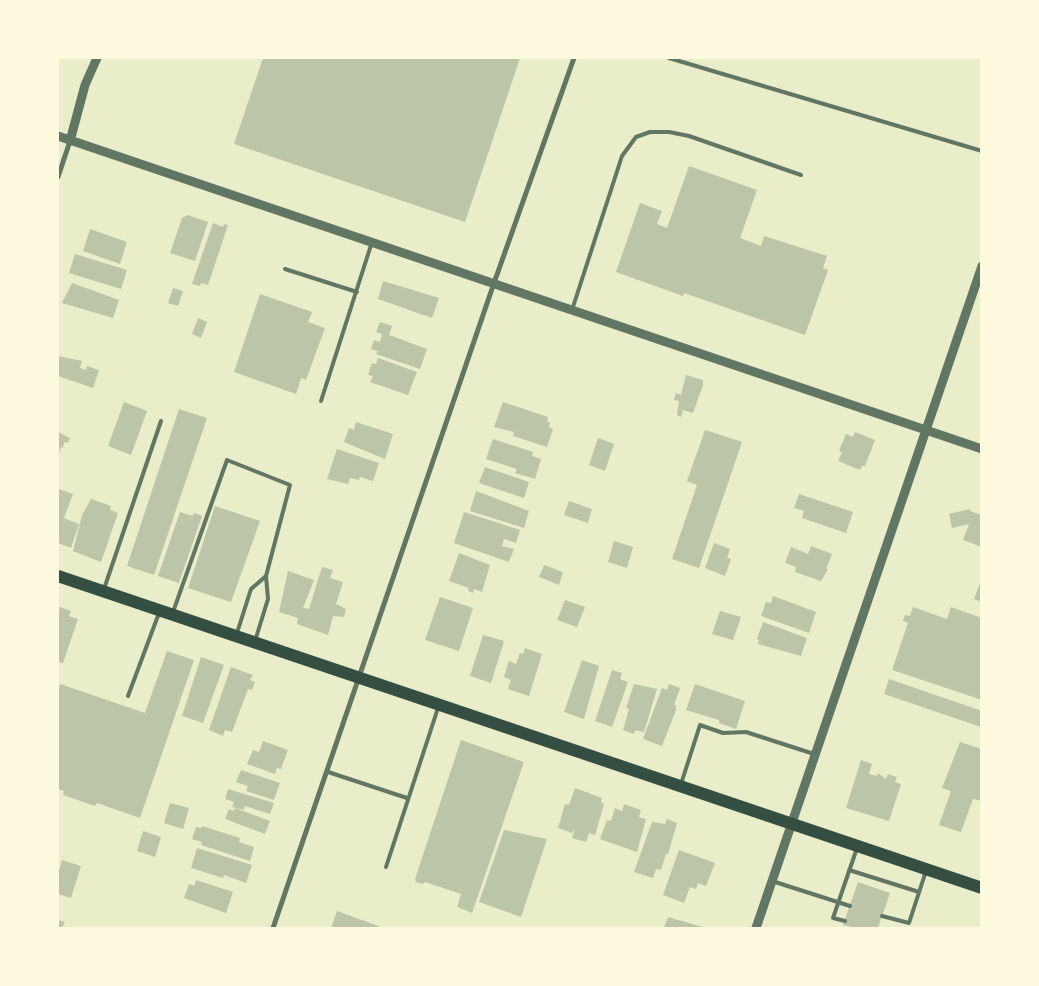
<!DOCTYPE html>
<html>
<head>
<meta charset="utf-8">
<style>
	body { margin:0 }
	#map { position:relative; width:1039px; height:986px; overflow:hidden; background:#e9edc9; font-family:"Roboto Condensed",sans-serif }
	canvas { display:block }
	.frame { position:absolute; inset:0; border:59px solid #fefae0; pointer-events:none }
</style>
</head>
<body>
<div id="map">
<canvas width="1039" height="986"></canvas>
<div class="frame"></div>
</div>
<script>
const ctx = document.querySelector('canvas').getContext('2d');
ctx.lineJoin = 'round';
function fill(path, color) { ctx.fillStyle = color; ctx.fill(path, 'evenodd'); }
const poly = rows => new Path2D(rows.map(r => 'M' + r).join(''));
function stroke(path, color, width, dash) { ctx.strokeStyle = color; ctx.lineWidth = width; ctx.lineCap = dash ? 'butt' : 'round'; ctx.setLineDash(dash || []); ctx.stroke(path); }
fill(poly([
	[263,58,520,58,465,222,234,144],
	[689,166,757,190,740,238,761,246,764,236,827,256,823,268,828,270,805,335,684,293,683,296,616,272,640,203,662,211,657,224,667,228],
	[188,215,208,222,195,261,170,253,182,218],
	[213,223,223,227,224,224,228,225,208,285,201,283,200,286,192,284],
	[90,229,127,242,120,264,83,251],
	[75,254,127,270,121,289,69,273],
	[383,281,439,298,432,318,378,299],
	[72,283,119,300,113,318,62,303],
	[173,288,183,291,178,306,168,303],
	[260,294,312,312,308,322,325,328,306,380,301,378,296,394,234,372],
	[198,318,207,322,201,338,192,334],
	[380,322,392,326,389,335,427,349,420,369,376,354,378,351,371,349,374,340,380,342,382,334,376,332],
	[58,356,82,361,80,368,86,370,87,366,99,370,93,388,58,376],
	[378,358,417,372,408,395,370,382,373,376,368,375,372,363,376,364],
	[686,375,703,380,703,385,693,413,683,410,681,417,677,415,679,401,674,400,676,393,681,395],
	[124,402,147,411,131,455,108,446],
	[503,402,548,417,547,422,550,422,549,427,553,429,547,447,513,436,514,432,494,427],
	[179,409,207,418,154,575,127,566],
	[356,422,393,434,385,459,344,442,349,428,354,430],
	[705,430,742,442,699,568,672,559,697,485,687,481],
	[58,432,70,438,68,443,64,442,63,448,61,447,58,456],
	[855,432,875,440,865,466,862,466,860,470,838,461,842,452,839,451,846,434,853,437],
	[598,438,614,444,605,471,589,465],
	[493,439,533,452,532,456,541,459,535,479,515,473,517,469,486,459],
	[337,449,379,463,373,481,360,477,359,480,350,478,348,484,327,479],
	[485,467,529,482,524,498,479,483],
	[59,489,73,494,64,518,79,524,71,548,58,543],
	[476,491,529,511,524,528,470,511],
	[799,494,853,512,846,533,802,518,804,511,794,508],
	[91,499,111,506,110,510,118,513,101,562,73,551,82,515],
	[569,501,592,509,588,523,564,515],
	[215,506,260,521,231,602,188,588],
	[970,509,970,511,982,515,982,547,963,540,969,524,952,528,949,514],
	[180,512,193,516,194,513,202,516,179,583,158,576],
	[464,512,520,530,516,543,504,539,502,546,514,549,509,562,454,543],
	[614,541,633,547,627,568,608,562],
	[714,543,730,549,727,558,731,559,725,576,705,568],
	[811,546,832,554,826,569,828,569,821,581,795,572,796,567,785,563,791,547,808,554],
	[459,553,490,565,482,592,474,589,473,593,468,591,469,588,449,581],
	[544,565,563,572,559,585,539,577],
	[322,567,333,570,330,578,343,582,336,604,346,609,344,617,333,616,328,635,297,624,298,618,279,612,288,571,314,580,303,608,309,609],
	[982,578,982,602,974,599],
	[773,596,816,612,809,633,761,616,766,602,771,603],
	[440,597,473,608,459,651,425,640],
	[565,600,585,607,577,627,557,620],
	[60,607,71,611,69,616,78,619,63,663,58,662,58,615],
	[913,607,947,619,951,607,982,618,982,700,892,670,908,623,903,621,905,615,910,616],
	[720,611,741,617,733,640,712,634],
	[763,622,807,638,801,656,758,644,759,640,757,639],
	[483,635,504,641,491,683,470,676],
	[525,648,542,654,529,696,508,689,511,680,504,677,509,661,516,664,520,653,523,654],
	[167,651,194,660,140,818,97,803,95,806,63,795,64,791,58,789,58,691,60,684,145,713],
	[201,657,224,665,203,723,182,716],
	[582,660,599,666,584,719,564,712],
	[231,667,253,675,250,680,255,682,252,690,248,689,232,732,225,730,223,736,209,730],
	[612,670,622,673,620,679,628,682,612,727,595,721],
	[889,679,982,711,981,727,884,694],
	[634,684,657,689,644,732,635,730,634,734,623,730,629,709,626,708],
	[669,684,680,688,674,705,676,705,676,710,662,746,643,739,662,688,667,690],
	[695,684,745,701,736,729,719,723,719,720,686,710],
	[461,740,524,762,472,913,457,907,461,894,425,882,423,884,416,882,415,879],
	[263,741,288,750,281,769,277,768,275,774,247,764,253,750,259,752],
	[960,742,982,749,982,801,973,799,961,832,939,825,951,791,942,788],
	[861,760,872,764,869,774,877,776,878,773,886,779,888,774,897,777,895,782,901,784,889,821,846,808],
	[241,770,280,783,274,800,246,791,248,786,236,782],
	[575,788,602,798,601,802,604,804,595,835,589,833,586,842,572,838,575,829,572,833,558,828,565,804,569,805],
	[228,789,274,803,270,814,245,806,244,810,232,807,234,802,225,799],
	[170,803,189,808,183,829,164,823],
	[624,804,641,810,639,817,646,819,637,852,600,839,607,820,611,821,615,808,622,811],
	[235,808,270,821,265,834,225,819,229,809,234,811],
	[667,819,677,823,668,854,666,854,661,870,656,869,653,878,634,872,652,822,665,824],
	[202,826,240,838,239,842,254,847,250,861,201,845,202,842,192,839,196,827,201,828],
	[504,830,547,839,521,917,479,902],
	[143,831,161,837,155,857,137,851],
	[197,848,252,865,246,883,224,875,223,878,191,868],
	[679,850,715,863,706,886,698,883,696,889,690,887,684,903,663,895],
	[62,860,81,866,71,898,58,894,58,874],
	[196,880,233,892,226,913,184,898,189,884,194,886],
	[858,882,890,893,878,928,855,928,843,925],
	[337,911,381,927,380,928,331,928],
	[668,917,706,928,664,928],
	[58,920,65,922,62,928,58,928]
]), '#bcc5a7');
stroke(poly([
	[669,58,982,151],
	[285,269,357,292],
	[572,310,622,156,636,137,650,132,669,132,689,136,801,175],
	[321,401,372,242],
	[104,589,161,421],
	[173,612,227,460,290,485,266,576],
	[237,633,251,589,266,576,268,599,255,641],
	[128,696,159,613],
	[328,772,407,798],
	[681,784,700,725,723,733,746,732,814,754],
	[386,867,438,708],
	[849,870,919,892],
	[772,881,850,906],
	[882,916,909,923,926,871],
	[845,921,833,918,857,848]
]), '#617663', 4);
stroke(poly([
	[58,177,70,141],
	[273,928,494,283,574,58]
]), '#617663', 5);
stroke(poly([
	[58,136,982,449],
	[70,141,85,85,97,58],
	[756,928,982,266]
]), '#617663', 9);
stroke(poly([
	[58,576,982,888]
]), '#344e41', 12);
</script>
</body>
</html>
